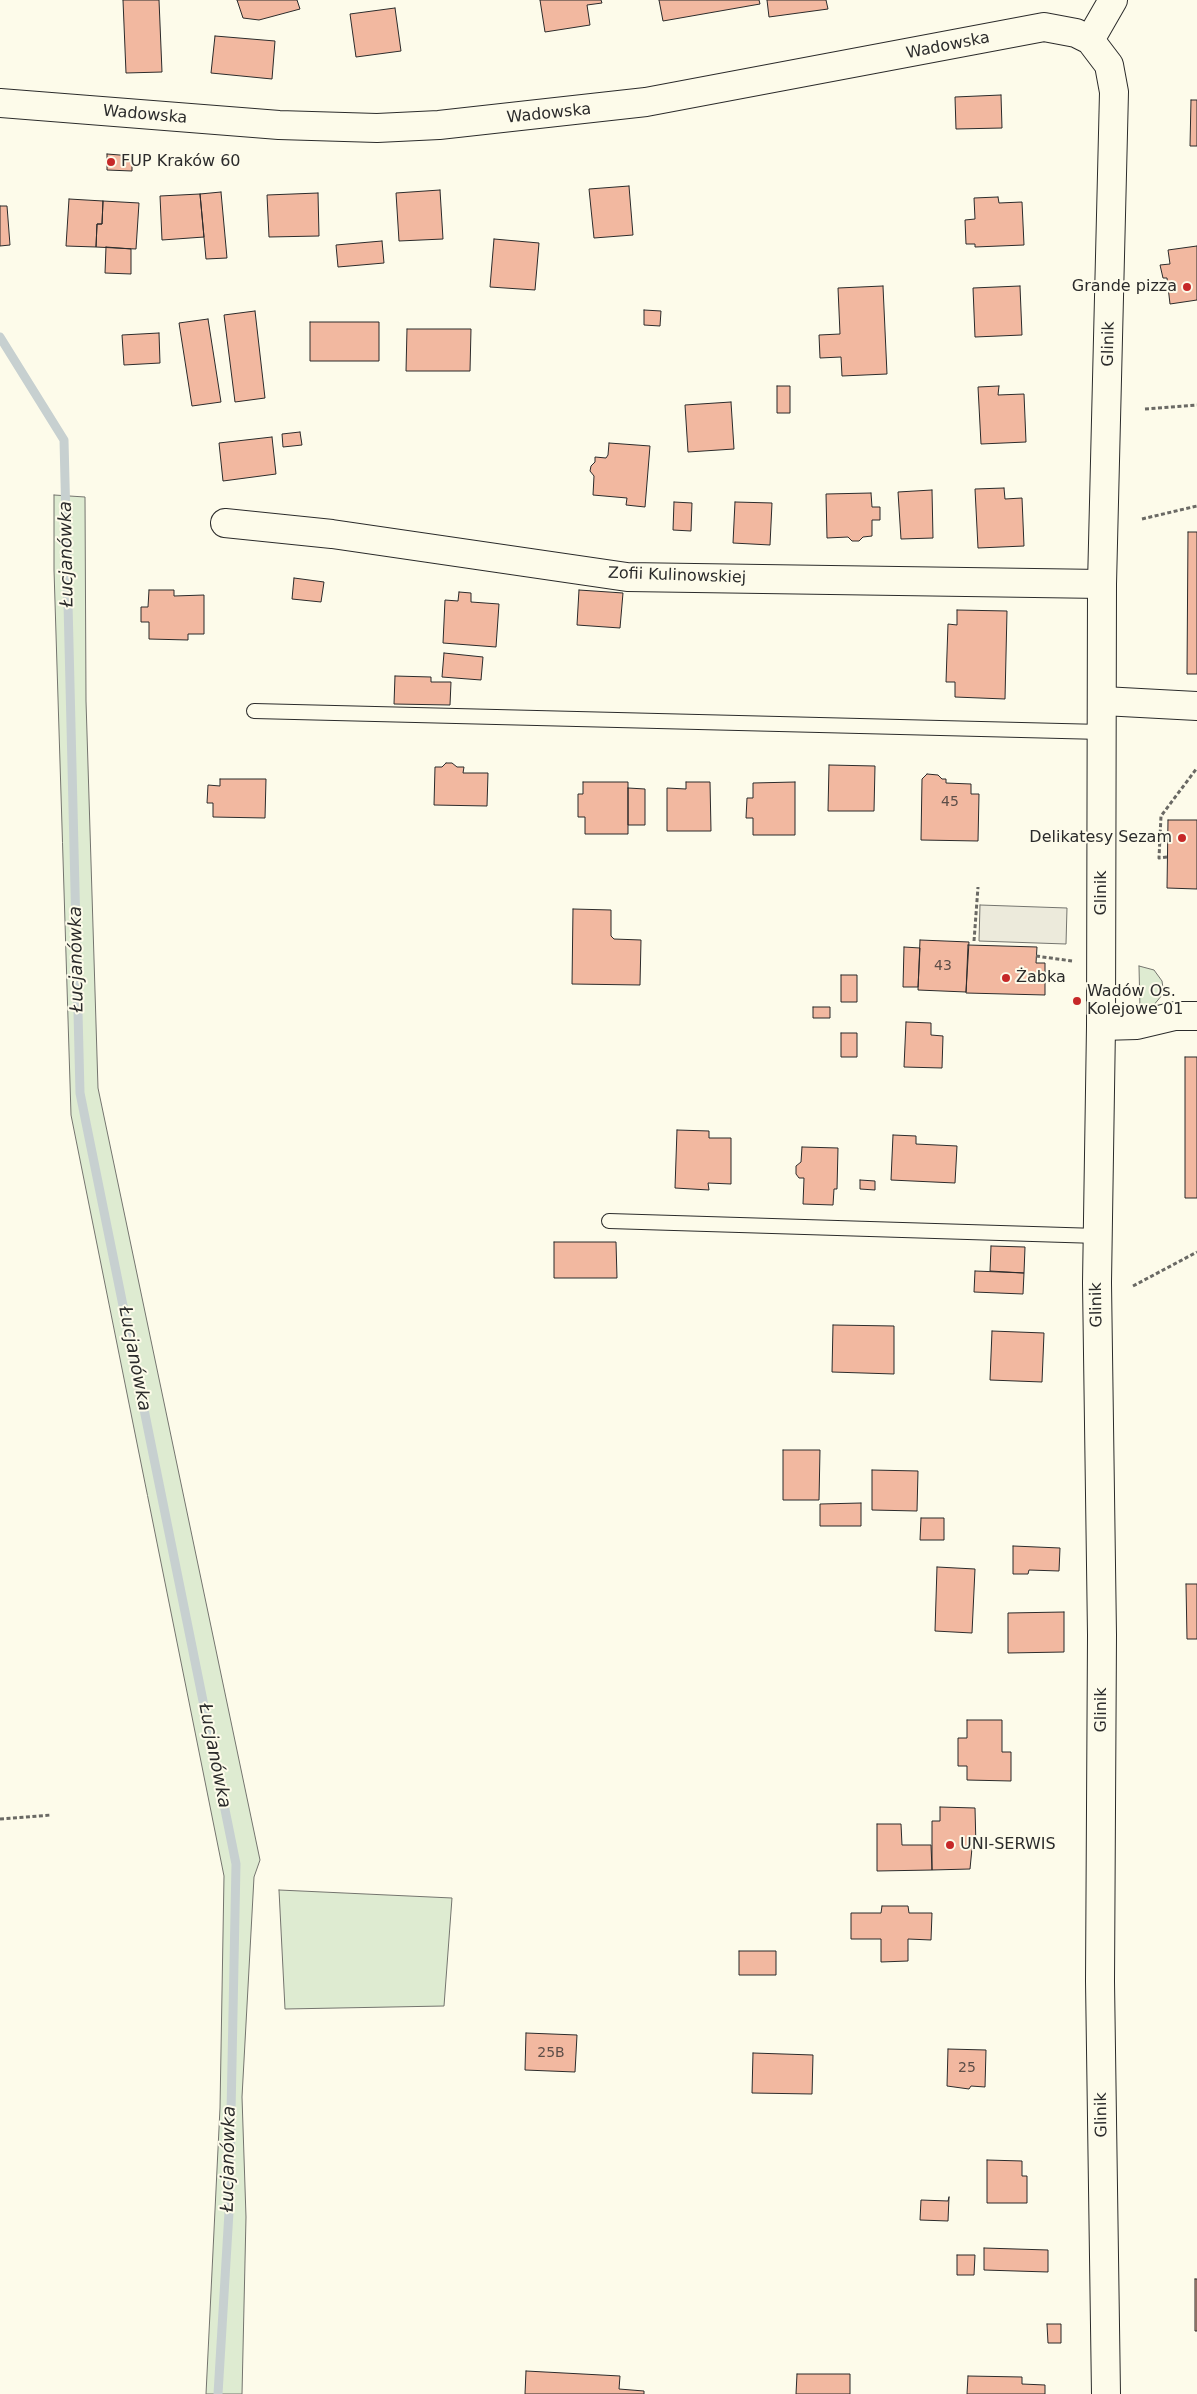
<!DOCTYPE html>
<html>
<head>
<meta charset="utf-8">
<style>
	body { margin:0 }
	canvas { display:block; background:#fdfbea }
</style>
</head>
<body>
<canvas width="1197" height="2394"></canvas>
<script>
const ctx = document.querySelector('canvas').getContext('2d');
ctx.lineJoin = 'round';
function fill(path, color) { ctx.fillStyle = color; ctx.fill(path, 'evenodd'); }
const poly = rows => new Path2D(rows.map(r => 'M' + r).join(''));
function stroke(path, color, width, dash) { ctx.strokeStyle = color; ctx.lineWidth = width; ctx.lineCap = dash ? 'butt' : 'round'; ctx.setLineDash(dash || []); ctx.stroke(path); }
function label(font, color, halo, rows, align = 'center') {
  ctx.font = font + ' "DejaVu Sans",sans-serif'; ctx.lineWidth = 4; ctx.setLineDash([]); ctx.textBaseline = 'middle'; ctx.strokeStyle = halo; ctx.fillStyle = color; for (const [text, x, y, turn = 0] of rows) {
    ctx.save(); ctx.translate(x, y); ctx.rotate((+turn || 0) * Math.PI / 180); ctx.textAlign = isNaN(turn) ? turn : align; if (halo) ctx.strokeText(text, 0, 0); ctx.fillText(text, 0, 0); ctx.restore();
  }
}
const green = poly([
	[54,495,85,497,86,701,98,1088,260,1860,254,1877,242,2097,246,2217,242,2394,206,2394,220,2108,224,1876,71,1115,54,570,54,495],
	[1139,966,1154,970,1162,981,1163,988,1162,995,1153,1006,1140,1010,1139,966],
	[279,1890,452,1898,444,2006,285,2009,279,1890]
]);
fill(green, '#deebd1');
stroke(green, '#74746e', 1);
const parking = poly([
	[980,905,1067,908,1066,944,979,941,980,905]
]);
fill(parking, '#eceadb');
stroke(parking, '#74746e', 1);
stroke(poly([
	[0,337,64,440,80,1093,236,1864,229,2212,218,2394]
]), '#c7d0d0', 9);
const building = poly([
	[123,0,159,0,162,72,126,73,123,0],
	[237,0,297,0,300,9,259,20,243,18,237,0],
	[540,0,601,0,602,3,587,5,590,25,545,32,540,0],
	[659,0,759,0,760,4,663,21,659,0],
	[767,0,826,0,828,9,769,17,767,0],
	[395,8,401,51,356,57,350,14,395,8],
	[215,36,275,41,272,79,211,73,215,36],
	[1001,95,1002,128,956,129,955,97,1001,95],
	[1191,100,1197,100,1197,146,1190,146,1191,100],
	[107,154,132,156,132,171,107,170,107,154],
	[629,186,633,235,594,238,589,189,629,186],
	[440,190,443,239,399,241,396,193,440,190],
	[221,192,227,258,206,259,200,194,221,192],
	[318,193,319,236,269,237,267,195,318,193],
	[200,194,204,237,162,240,160,196,200,194],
	[998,197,999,203,1022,202,1024,245,975,247,975,244,966,244,965,220,975,219,974,198,998,197],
	[69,199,103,201,102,224,97,224,96,247,66,246,69,199],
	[103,201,139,203,136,249,96,247,97,224,102,224,103,201],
	[0,206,7,206,10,245,0,246,0,206],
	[494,239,539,243,535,290,490,287,494,239],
	[382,241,384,263,338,267,336,245,382,241],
	[1197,246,1197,300,1170,304,1167,278,1163,278,1160,265,1170,264,1168,250,1197,246],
	[106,247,131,249,131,274,105,273,106,247],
	[883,286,887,374,842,376,841,357,820,358,819,335,840,334,838,288,883,286],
	[1020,286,1022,335,975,337,973,288,1020,286],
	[644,310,661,311,660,326,644,325,644,310],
	[255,311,265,398,235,402,224,315,255,311],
	[208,319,221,402,192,406,179,323,208,319],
	[310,322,379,322,379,361,310,361,310,322],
	[407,329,471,329,470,371,406,371,407,329],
	[159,333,160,363,124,365,122,335,159,333],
	[777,386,790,386,790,413,777,413,777,386],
	[999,386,998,395,1024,394,1026,442,981,444,978,387,999,386],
	[731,402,734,449,688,452,685,405,731,402],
	[300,432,302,445,283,447,282,434,300,432],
	[272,437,276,474,223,481,219,443,272,437],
	[609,443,650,446,645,507,626,505,627,498,593,495,594,476,590,471,591,466,595,462,595,457,606,458,608,455,609,443],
	[1004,488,1005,499,1022,498,1024,546,978,548,975,489,1004,488],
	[932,490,933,538,901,539,898,492,932,490],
	[871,493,872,507,880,507,880,520,872,520,872,536,863,537,859,541,852,541,848,537,827,538,826,494,871,493],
	[674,502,692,503,691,531,673,530,674,502],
	[735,502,772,503,770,545,733,543,735,502],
	[1188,532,1197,532,1197,674,1187,674,1188,532],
	[294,578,324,582,321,602,292,599,294,578],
	[149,590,174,590,174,596,204,595,204,634,188,634,188,640,149,639,149,622,141,622,141,607,148,607,149,590],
	[579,590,623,593,620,628,577,625,579,590],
	[459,592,471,593,471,602,499,604,496,647,443,643,445,600,458,601,459,592],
	[957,610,1007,611,1005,699,955,697,955,682,946,682,948,624,957,625,957,610],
	[444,653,483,657,481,680,442,677,444,653],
	[395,676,431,677,431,682,451,682,450,705,394,704,395,676],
	[446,763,452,763,457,767,464,767,463,773,488,773,487,806,434,805,435,767,442,767,446,763],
	[829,765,875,766,874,811,828,811,829,765],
	[927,774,938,775,942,779,946,779,946,783,971,784,971,794,979,794,978,841,921,840,922,779,927,774],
	[220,779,266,779,265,818,213,817,213,803,207,803,208,785,220,786,220,779],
	[583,782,628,782,628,834,585,834,585,817,578,817,578,794,583,794,583,782],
	[686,782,710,782,711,831,667,831,667,788,686,789,686,782],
	[795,782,795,835,753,835,753,818,746,818,747,798,753,798,753,783,795,782],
	[628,788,645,789,645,825,628,825,628,788],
	[1168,820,1197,820,1197,889,1167,888,1168,820],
	[573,909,611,910,611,936,614,939,641,940,640,985,572,984,573,909],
	[920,940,969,942,966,992,918,990,920,940],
	[968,945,1037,947,1036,963,1045,963,1045,995,966,993,968,945],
	[904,947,920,948,918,987,903,987,904,947],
	[841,975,857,975,857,1002,841,1002,841,975],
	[813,1007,830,1007,830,1018,813,1018,813,1007],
	[906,1022,931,1023,931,1035,943,1036,942,1068,904,1067,906,1022],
	[841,1033,857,1033,857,1057,841,1057,841,1033],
	[1185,1057,1197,1057,1197,1198,1185,1198,1185,1057],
	[677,1130,709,1131,709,1138,731,1138,731,1184,708,1183,709,1190,675,1188,677,1130],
	[893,1135,916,1136,916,1144,957,1146,955,1183,891,1180,893,1135],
	[802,1147,838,1148,837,1189,834,1189,833,1205,803,1204,804,1178,799,1178,796,1174,796,1166,801,1162,802,1147],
	[860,1180,875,1181,875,1190,860,1189,860,1180],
	[554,1242,616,1242,617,1278,554,1278,554,1242],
	[991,1246,1025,1247,1024,1273,990,1271,991,1246],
	[975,1271,1024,1273,1023,1294,974,1292,975,1271],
	[833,1325,894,1326,894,1374,832,1372,833,1325],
	[992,1331,1044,1333,1042,1382,990,1380,992,1331],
	[783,1450,820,1450,819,1500,783,1500,783,1450],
	[872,1470,918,1471,917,1511,872,1510,872,1470],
	[861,1503,861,1526,820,1526,820,1504,861,1503],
	[921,1518,944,1518,944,1540,920,1540,921,1518],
	[1013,1546,1060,1548,1059,1571,1029,1570,1028,1574,1013,1574,1013,1546],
	[937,1567,975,1569,972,1633,935,1631,937,1567],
	[1186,1584,1197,1584,1197,1639,1187,1639,1186,1584],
	[1064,1612,1064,1652,1008,1653,1008,1613,1064,1612],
	[967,1720,1002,1720,1002,1752,1011,1752,1011,1781,967,1780,967,1766,958,1766,958,1738,967,1738,967,1720],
	[940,1807,975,1808,976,1847,972,1848,970,1869,932,1870,932,1821,940,1821,940,1807],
	[877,1824,901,1824,902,1845,931,1845,932,1870,877,1871,877,1824],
	[882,1906,908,1906,909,1913,932,1913,931,1940,908,1939,908,1961,881,1962,881,1939,851,1939,851,1913,881,1913,882,1906],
	[739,1951,776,1951,776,1975,739,1975,739,1951],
	[526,2033,577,2035,575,2072,525,2070,526,2033],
	[948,2049,986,2050,985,2087,971,2086,969,2089,947,2086,948,2049],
	[753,2053,813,2055,812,2094,752,2093,753,2053],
	[987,2160,1022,2161,1022,2176,1027,2176,1027,2203,987,2203,987,2160],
	[949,2197,948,2221,920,2220,921,2200,948,2201,949,2197],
	[984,2248,1048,2250,1048,2272,984,2270,984,2248],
	[957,2255,975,2255,974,2275,957,2275,957,2255],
	[1195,2279,1197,2279,1197,2331,1195,2331,1195,2279],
	[1047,2324,1061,2324,1061,2343,1048,2343,1047,2324],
	[526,2371,620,2376,619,2389,644,2391,644,2394,525,2394,526,2371],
	[797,2374,850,2374,850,2394,796,2394,797,2374],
	[968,2376,1022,2377,1022,2384,1045,2385,1045,2394,967,2394,968,2376]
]);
fill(building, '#f2b8a0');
stroke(building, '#2b2b2b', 1);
const service = poly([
	[254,711,1102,732],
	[609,1221,1098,1236]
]);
const minor = poly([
	[225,523,332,534,627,577,1102,584],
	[1103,701,1197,706],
	[1101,1026,1137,1025,1175,1016,1197,1016]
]);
const tertiary = poly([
	[1090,40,1113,0],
	[0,103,279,125,377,128,439,125,646,102,1044,27,1076,33,1090,40,1109,65,1114,92,1102,584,1101,1026,1097,1283,1102,1635,1100,1981,1106,2394]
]);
stroke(service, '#2b2b2b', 16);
stroke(minor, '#2b2b2b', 30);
stroke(tertiary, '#2b2b2b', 30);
stroke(poly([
	[1145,409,1197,405],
	[1142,519,1197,506],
	[1137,834,1161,834],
	[1167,857,1159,858,1161,816,1197,768],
	[974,941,978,887],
	[1036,956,1072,961],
	[1133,1286,1197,1252],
	[0,1819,51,1815]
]), '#6a6964', 3, [4, 2.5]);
stroke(service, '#fdfbea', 14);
stroke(minor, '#fdfbea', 28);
stroke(tertiary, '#fdfbea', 28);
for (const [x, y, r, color] of [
	[111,162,5,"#c62828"],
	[1187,287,5,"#c62828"],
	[1182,838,5,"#c62828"],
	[1006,978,5,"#c62828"],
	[1077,1001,5,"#c62828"],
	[950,1845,5,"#c62828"]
]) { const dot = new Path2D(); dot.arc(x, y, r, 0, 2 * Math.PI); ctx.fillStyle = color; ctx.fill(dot); stroke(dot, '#fdfbea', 2); }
label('14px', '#5d4e48', null, [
	["45",950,802],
	["43",943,966],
	["25B",551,2053],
	["25",967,2068]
]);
label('16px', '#2b2b2b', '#fdfbea', [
	["Wadowska",948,46,-11],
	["Wadowska",549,114,-6],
	["Wadowska",145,115,5],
	["Glinik",1109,344,-89],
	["Zofii Kulinowskiej",677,576,2],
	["Glinik",1102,893,-90],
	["Glinik",1097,1305,-91],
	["Glinik",1102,1710,-90],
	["Glinik",1102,2115,-91]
]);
label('16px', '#2b2b2b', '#fdfbea', [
	["FUP Kraków 60",121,162],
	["Grande pizza",1177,287,"right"],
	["Delikatesy Sezam",1172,838,"right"],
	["Żabka",1016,978],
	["Wadów Os.",1087,992],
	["Kolejowe 01",1087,1010],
	["UNI-SERWIS",960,1845]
], 'left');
label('italic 18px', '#2b2b2b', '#fdfbea', [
	["Łucjanówka",67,554,-91],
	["Łucjanówka",77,959,-91],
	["Łucjanówka",134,1359,79],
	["Łucjanówka",214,1756,79],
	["Łucjanówka",229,2159,-89]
]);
</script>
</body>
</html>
